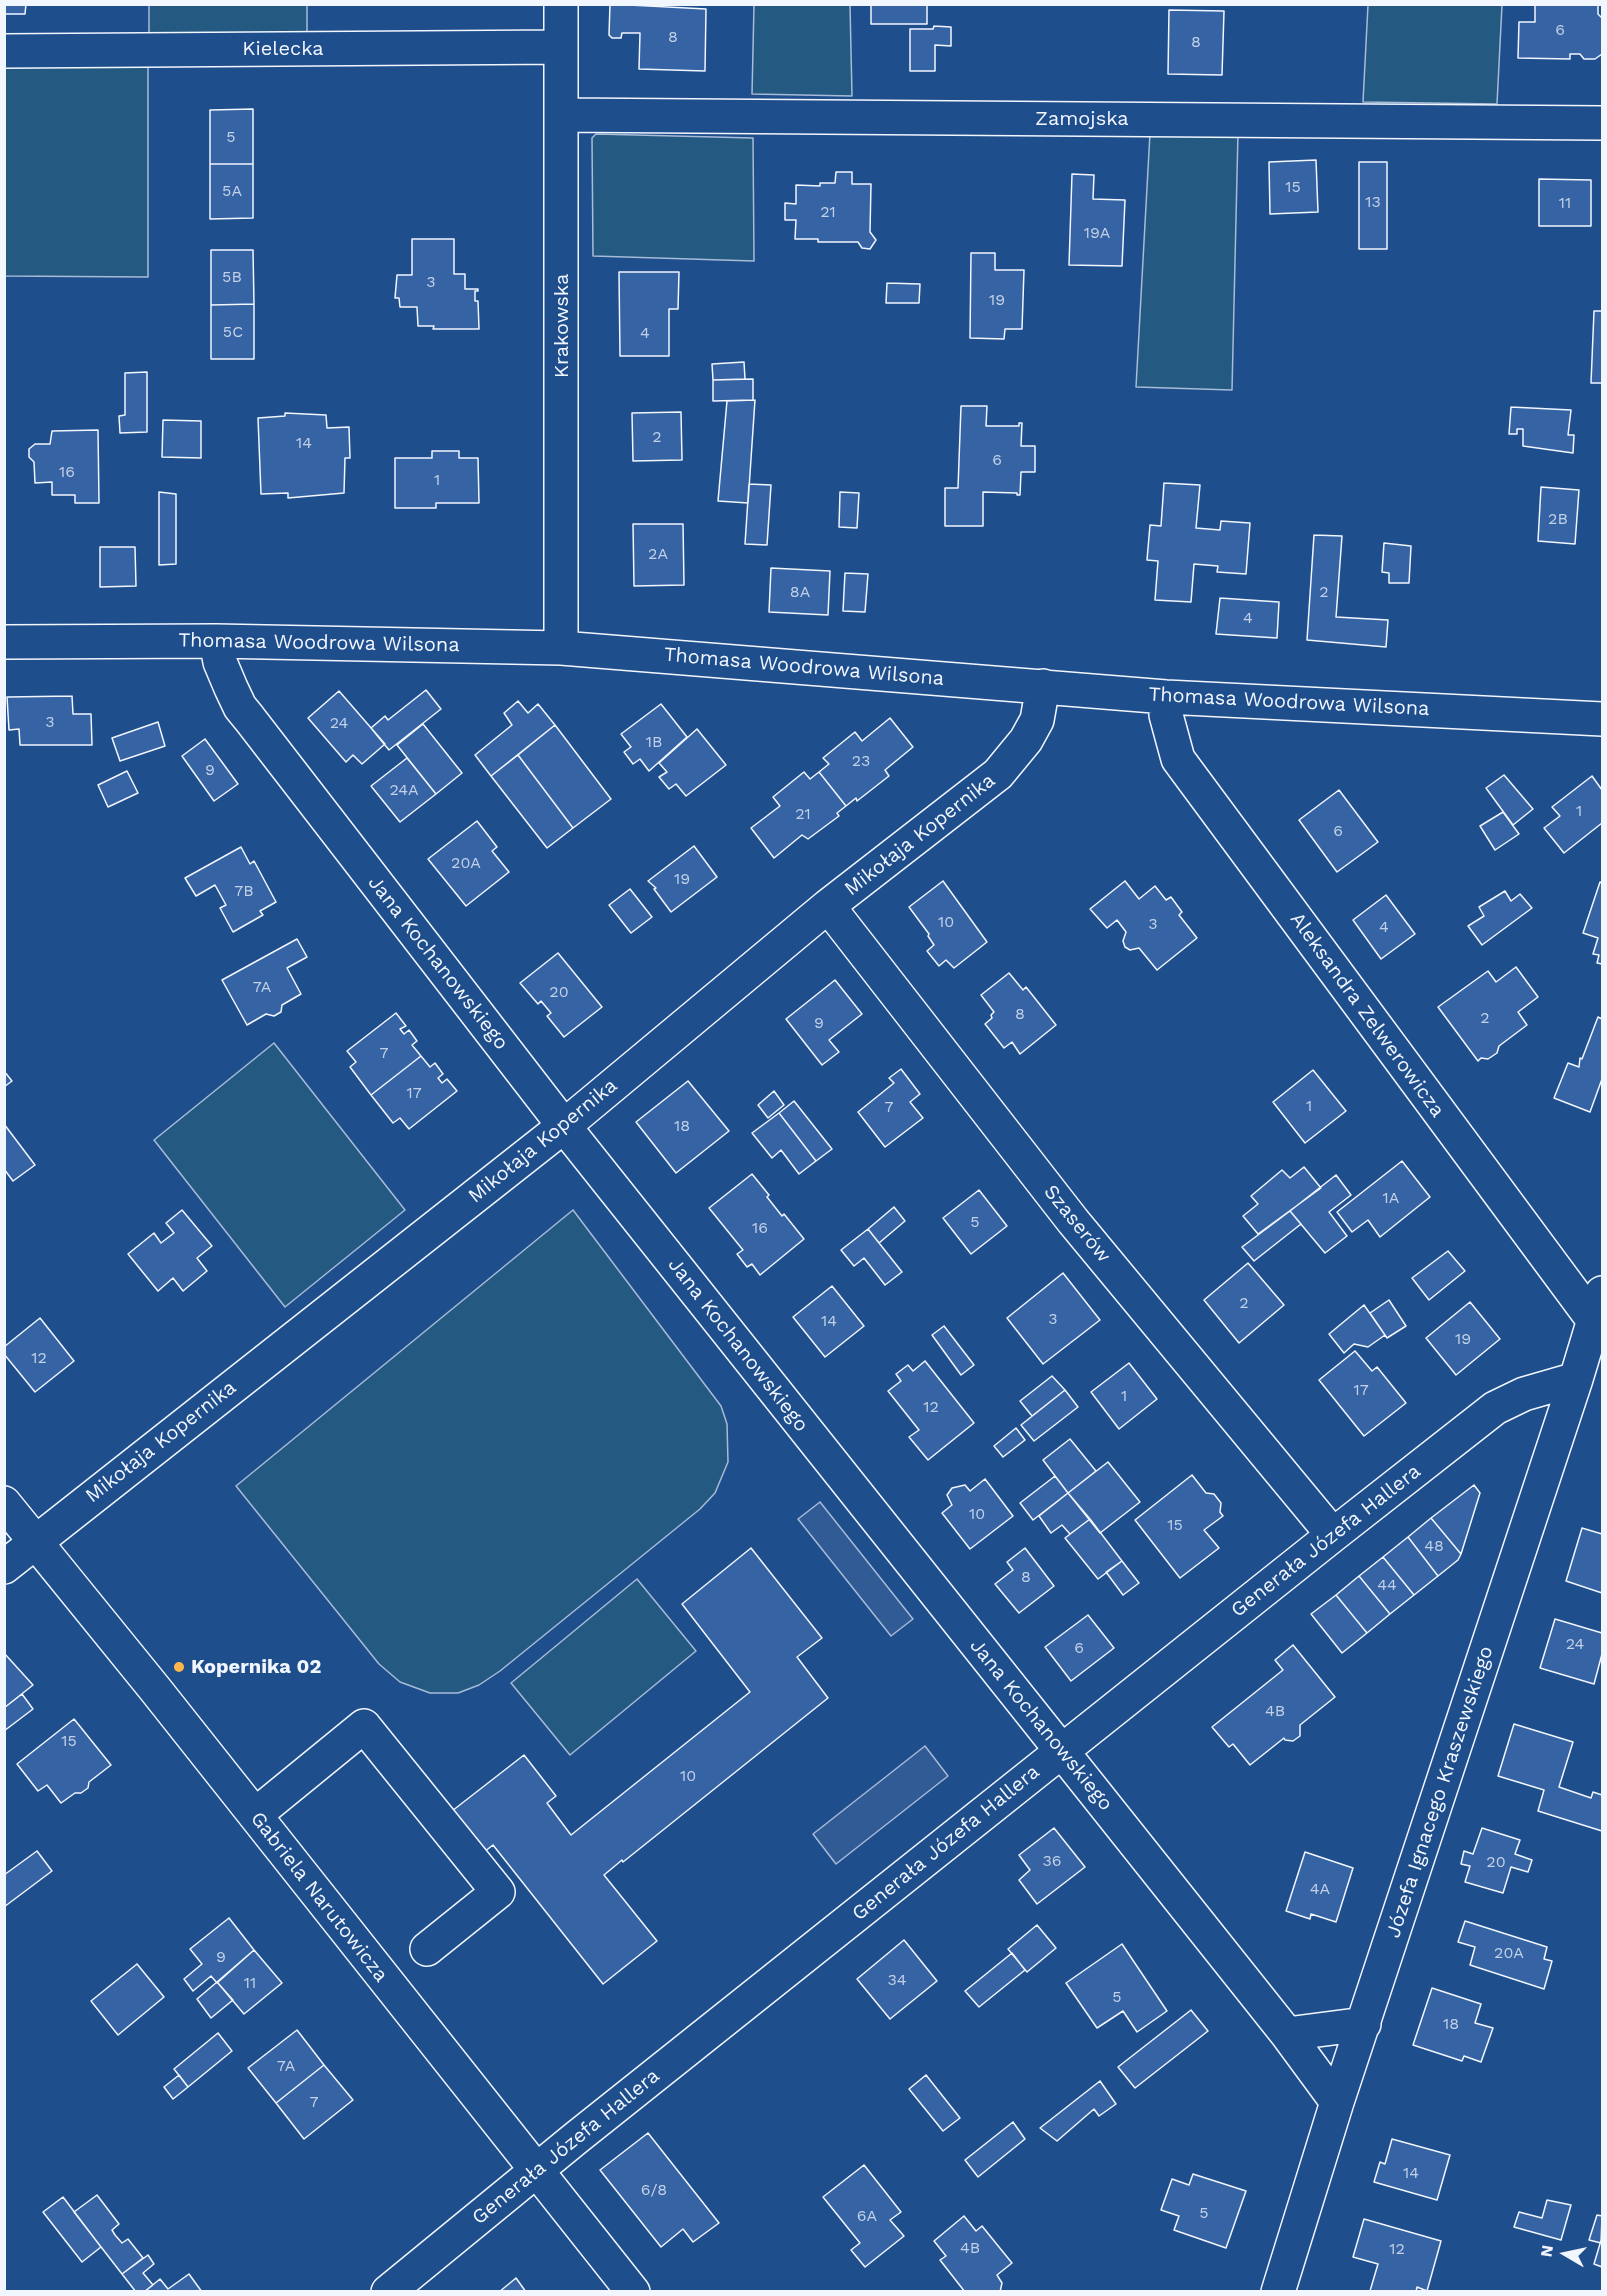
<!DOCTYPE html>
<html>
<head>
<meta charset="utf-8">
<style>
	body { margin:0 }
	#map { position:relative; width:1607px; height:2296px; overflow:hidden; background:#1f4e8c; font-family:"Work Sans",sans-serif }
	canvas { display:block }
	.frame { position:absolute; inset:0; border:6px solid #f2f6ff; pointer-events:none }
	.north { position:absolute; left:1535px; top:2224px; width:60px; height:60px; -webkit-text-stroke:4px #1f4e8c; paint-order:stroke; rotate:279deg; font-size:16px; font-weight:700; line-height:24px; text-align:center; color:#f2f6ff }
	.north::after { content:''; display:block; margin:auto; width:21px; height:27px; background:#f2f6ff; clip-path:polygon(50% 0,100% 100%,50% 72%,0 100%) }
</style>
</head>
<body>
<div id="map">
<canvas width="1607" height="2296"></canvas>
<div class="frame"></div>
<div class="north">N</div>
</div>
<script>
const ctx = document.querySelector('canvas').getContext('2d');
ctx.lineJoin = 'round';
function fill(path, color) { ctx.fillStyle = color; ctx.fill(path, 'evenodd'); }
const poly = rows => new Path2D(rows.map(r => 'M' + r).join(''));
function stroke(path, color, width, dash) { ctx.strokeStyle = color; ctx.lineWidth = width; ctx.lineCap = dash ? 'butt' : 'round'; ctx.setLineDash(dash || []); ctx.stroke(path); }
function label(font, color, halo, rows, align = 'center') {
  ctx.font = font + ' "Work Sans",sans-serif'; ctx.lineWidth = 4.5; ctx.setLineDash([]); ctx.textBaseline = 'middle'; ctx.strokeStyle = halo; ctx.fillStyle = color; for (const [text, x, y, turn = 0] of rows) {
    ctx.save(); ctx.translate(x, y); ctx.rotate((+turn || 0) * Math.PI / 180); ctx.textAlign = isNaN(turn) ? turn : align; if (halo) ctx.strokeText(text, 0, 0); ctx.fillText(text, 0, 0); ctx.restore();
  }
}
const green = poly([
	[149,5,307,5,307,39,149,39,149,5],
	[754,5,850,5,852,96,752,94,754,5],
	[1368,5,1502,5,1497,104,1363,102,1368,5],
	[5,61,148,62,148,277,5,276,5,61],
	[1150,133,1238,133,1232,390,1136,387,1150,133],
	[596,134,753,138,754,261,593,256,592,138,596,134],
	[274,1043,405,1210,285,1307,154,1140,274,1043],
	[573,1210,721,1406,727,1424,728,1462,715,1493,700,1509,500,1671,479,1685,458,1693,430,1693,400,1682,379,1664,236,1486,573,1210],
	[637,1579,696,1651,570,1755,511,1683,637,1579]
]);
fill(green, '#245a82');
stroke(green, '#a8bbd7', 1.5);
const parking = poly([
	[820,1502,913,1619,891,1636,798,1519,820,1502],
	[925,1746,948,1776,836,1864,813,1834,925,1746]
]);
fill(parking, '#305b95');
stroke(parking, '#a8bbd7', 1.5);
const building = poly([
	[4,4,26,4,25,14,4,14,4,4],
	[610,4,706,9,705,71,639,69,640,33,622,33,621,38,612,38,609,35,610,4],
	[871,4,927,4,927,24,871,24,871,4],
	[1535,4,1598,4,1598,14,1602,18,1602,54,1595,59,1584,59,1580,54,1570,54,1570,59,1518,58,1519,22,1535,22,1535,4],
	[1169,10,1224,11,1222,75,1168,74,1169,10],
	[934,26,951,27,951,46,935,45,935,71,910,71,910,29,933,29,934,26],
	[253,109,253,164,210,164,210,110,253,109],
	[1316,160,1318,212,1270,214,1269,162,1316,160],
	[1359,162,1387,162,1387,249,1359,249,1359,162],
	[210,164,253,164,253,218,210,219,210,164],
	[836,172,852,172,852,184,871,184,870,232,876,240,870,249,862,248,858,242,818,242,818,239,795,239,796,220,785,220,785,203,796,204,796,185,820,186,820,183,835,183,836,172],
	[1072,174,1094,175,1093,199,1125,200,1122,266,1069,265,1072,174],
	[1539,179,1591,180,1591,226,1539,226,1539,179],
	[412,239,454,239,454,274,465,274,465,289,478,289,478,291,475,291,475,301,478,301,479,329,433,329,434,326,418,326,417,307,400,307,399,298,395,298,397,275,412,275,412,239],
	[211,250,253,250,254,304,211,305,211,250],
	[971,253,995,253,995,270,1024,270,1022,329,1005,329,1004,339,970,338,971,253],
	[619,272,679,272,678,309,669,309,669,356,620,356,619,272],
	[887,283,920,284,919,303,886,303,887,283],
	[254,304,254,359,211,359,211,305,254,304],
	[1594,311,1602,311,1602,383,1591,383,1594,311],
	[744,362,745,379,713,380,712,364,744,362],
	[147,372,147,432,120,433,119,416,125,415,125,373,147,372],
	[753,379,753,400,713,401,713,380,753,379],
	[755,400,748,503,718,501,727,401,755,400],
	[961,406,987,406,986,426,1019,426,1019,423,1022,423,1021,446,1035,446,1035,472,1021,472,1020,495,1017,495,1017,493,983,492,983,526,945,526,945,488,958,488,961,406],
	[1511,407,1571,410,1568,435,1574,435,1573,453,1523,446,1523,429,1517,429,1517,434,1509,434,1511,407],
	[681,412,682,460,633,461,632,413,681,412],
	[285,413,326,415,327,428,349,427,350,458,345,458,344,493,288,498,288,493,261,494,258,418,285,416,285,413],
	[163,420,201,421,201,458,162,457,163,420],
	[98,430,99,503,75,503,75,495,52,495,52,482,35,483,34,462,29,457,29,449,35,444,50,444,52,431,98,430],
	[432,451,459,451,459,458,478,458,479,503,436,503,436,508,395,508,395,458,432,458,432,451],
	[1164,483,1200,485,1196,528,1220,530,1221,521,1250,523,1246,574,1217,572,1218,566,1194,564,1191,602,1155,600,1158,561,1147,560,1150,525,1161,526,1164,483],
	[749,484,771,485,767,545,745,544,749,484],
	[1541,487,1579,490,1575,544,1538,541,1541,487],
	[159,492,176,494,176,564,159,565,159,492],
	[840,492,859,493,857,528,839,527,840,492],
	[633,524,683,524,684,585,634,586,633,524],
	[1314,535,1342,536,1336,617,1388,620,1386,647,1307,640,1314,535],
	[1384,543,1411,546,1409,583,1389,583,1389,573,1382,572,1384,543],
	[100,547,135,547,136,586,100,587,100,547],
	[771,568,830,571,828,615,769,612,771,568],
	[845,573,868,574,865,612,843,611,845,573],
	[1220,598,1279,602,1277,638,1216,634,1220,598],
	[426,690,441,709,389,750,371,728,385,716,388,720,426,690],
	[339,691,385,744,362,764,353,755,346,762,308,718,339,691],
	[72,696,73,714,91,714,92,745,20,745,19,729,9,730,7,697,72,696],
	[518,701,528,713,538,704,555,725,491,776,475,755,512,725,504,713,518,701],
	[661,704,687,737,649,771,640,759,633,764,624,752,631,747,621,734,661,704],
	[890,718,913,747,885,770,889,776,857,801,856,798,846,806,819,772,829,764,823,758,855,732,862,741,890,718],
	[158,722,165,746,120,761,112,738,158,722],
	[423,724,462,773,436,794,397,745,423,724],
	[555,725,611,799,573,828,518,755,555,725],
	[697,729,726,765,686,796,676,784,669,789,659,777,667,772,659,763,697,729],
	[205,739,238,784,214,801,182,756,205,739],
	[518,755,573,828,547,848,491,776,518,755],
	[407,758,436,794,400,822,371,786,407,758],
	[127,771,138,793,108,807,98,785,127,771],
	[804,772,810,779,819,772,846,806,837,813,839,816,808,839,802,835,774,858,751,828,780,806,773,797,804,772],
	[1504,775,1533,809,1513,825,1486,788,1504,775],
	[1592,776,1602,790,1602,823,1564,853,1544,828,1560,816,1552,807,1592,776],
	[1339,790,1378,842,1337,872,1299,820,1339,790],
	[1503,812,1519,834,1495,850,1480,826,1503,812],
	[477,821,497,847,492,851,509,872,466,906,428,859,477,821],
	[694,846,717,877,671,912,654,889,656,888,648,881,694,846],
	[241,847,250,864,254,861,276,902,260,911,263,915,233,932,220,908,226,905,215,885,196,896,185,878,241,847],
	[943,881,987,942,954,968,946,960,939,966,927,951,934,945,928,936,929,934,909,907,943,881],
	[1125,881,1139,899,1155,886,1166,900,1171,897,1182,912,1179,915,1197,938,1157,970,1139,948,1130,950,1125,947,1123,941,1126,932,1117,920,1107,928,1090,909,1125,881],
	[1600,882,1602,883,1602,964,1597,963,1599,955,1593,954,1598,938,1583,933,1600,882],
	[630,889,652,917,631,933,609,905,630,889],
	[1505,891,1511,901,1520,894,1532,908,1482,945,1468,926,1484,916,1479,907,1505,891],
	[1386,895,1415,934,1381,959,1353,920,1386,895],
	[297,939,307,957,287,968,301,994,282,1005,281,1012,274,1016,266,1014,247,1025,222,980,297,939],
	[558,953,602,1007,564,1037,547,1016,551,1013,541,1001,538,1004,520,983,558,953],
	[1516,967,1538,997,1518,1012,1527,1025,1499,1046,1497,1053,1488,1059,1481,1058,1478,1061,1438,1007,1488,971,1496,982,1516,967],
	[1009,973,1023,990,1026,987,1056,1025,1020,1054,1012,1042,1004,1048,985,1024,992,1018,991,1015,994,1012,981,995,1009,973],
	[835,980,862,1014,829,1040,839,1052,822,1065,786,1019,835,980],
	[396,1013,406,1026,400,1029,404,1034,409,1030,417,1041,412,1045,421,1056,371,1095,350,1067,356,1062,347,1051,396,1013],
	[1598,1017,1602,1019,1602,1079,1590,1112,1554,1098,1568,1063,1579,1067,1580,1058,1582,1059,1598,1017],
	[421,1056,430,1067,435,1063,443,1074,438,1078,442,1083,447,1079,457,1091,409,1129,400,1118,393,1123,371,1095,421,1056],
	[901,1069,920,1094,910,1102,923,1118,885,1147,858,1112,894,1083,889,1078,901,1069],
	[1313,1070,1346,1111,1305,1143,1273,1102,1313,1070],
	[4,1071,12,1081,4,1087,4,1071],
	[688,1081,729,1131,676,1173,636,1122,688,1081],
	[774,1091,784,1105,768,1118,758,1105,774,1091],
	[794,1101,832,1149,816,1161,779,1113,794,1101],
	[779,1113,816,1161,799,1174,781,1150,772,1158,752,1133,779,1113],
	[4,1124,35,1165,13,1181,4,1169,4,1124],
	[1402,1161,1430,1197,1380,1237,1368,1220,1352,1232,1337,1212,1402,1161],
	[1304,1167,1321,1188,1258,1234,1243,1216,1258,1204,1251,1196,1282,1170,1290,1178,1304,1167],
	[752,1174,769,1195,767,1197,782,1216,784,1214,804,1239,760,1275,752,1264,747,1267,737,1254,743,1250,709,1208,752,1174],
	[1336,1175,1351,1195,1329,1212,1347,1236,1325,1253,1290,1211,1336,1175],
	[979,1190,1007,1226,971,1254,943,1218,979,1190],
	[894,1207,905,1221,879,1243,868,1229,894,1207],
	[182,1210,212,1246,197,1258,207,1271,183,1291,173,1278,158,1291,128,1254,154,1233,161,1243,174,1233,166,1223,182,1210],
	[1290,1211,1301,1224,1254,1261,1242,1247,1290,1211],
	[868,1229,902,1272,885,1285,864,1258,854,1266,841,1250,868,1229],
	[1448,1251,1465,1271,1429,1300,1412,1278,1448,1251],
	[1248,1263,1284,1305,1239,1343,1204,1300,1248,1263],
	[1063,1273,1100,1320,1043,1364,1007,1318,1063,1273],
	[832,1286,864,1326,825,1357,793,1317,832,1286],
	[1389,1300,1406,1326,1387,1338,1370,1313,1389,1300],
	[1470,1302,1500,1339,1456,1375,1426,1338,1470,1302],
	[1364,1305,1385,1335,1368,1347,1354,1344,1344,1353,1329,1334,1364,1305],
	[40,1318,74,1361,35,1392,4,1354,4,1347,40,1318],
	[944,1326,974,1365,961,1375,932,1335,944,1326],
	[1355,1351,1372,1371,1377,1367,1406,1403,1364,1436,1319,1380,1355,1351],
	[925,1361,974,1423,928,1460,909,1437,919,1430,888,1391,901,1381,896,1374,908,1365,913,1371,925,1361],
	[1129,1363,1157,1399,1119,1429,1091,1392,1129,1363],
	[1052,1376,1065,1390,1032,1416,1020,1401,1052,1376],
	[1065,1390,1078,1407,1034,1441,1021,1425,1065,1390],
	[1016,1428,1025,1440,1003,1457,994,1446,1016,1428],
	[1070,1439,1096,1471,1068,1493,1043,1460,1070,1439],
	[1108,1462,1140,1502,1100,1533,1068,1493,1108,1462],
	[1192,1475,1206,1493,1214,1494,1221,1503,1220,1512,1223,1516,1204,1530,1219,1548,1180,1578,1135,1520,1192,1475],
	[1055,1476,1068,1493,1033,1520,1020,1503,1055,1476],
	[985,1479,1013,1516,970,1549,942,1513,952,1505,947,1495,952,1488,965,1485,970,1491,985,1479],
	[1474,1485,1480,1493,1461,1554,1431,1518,1474,1485],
	[1068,1493,1090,1519,1070,1534,1062,1525,1051,1533,1039,1516,1068,1493],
	[1431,1518,1461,1554,1458,1560,1438,1576,1408,1537,1431,1518],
	[1090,1519,1122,1561,1098,1579,1065,1538,1090,1519],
	[1582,1528,1602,1534,1602,1593,1566,1581,1582,1528],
	[1408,1537,1438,1576,1414,1595,1383,1557,1408,1537],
	[751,1548,822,1638,797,1657,828,1698,623,1862,622,1860,604,1875,657,1941,603,1984,493,1845,484,1852,452,1811,524,1755,556,1796,547,1803,571,1835,750,1692,682,1604,751,1548],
	[1025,1548,1054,1586,1019,1613,995,1584,1013,1570,1007,1562,1025,1548],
	[1383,1557,1414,1595,1390,1614,1359,1576,1383,1557],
	[1122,1561,1139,1583,1123,1595,1106,1572,1122,1561],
	[1359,1576,1390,1614,1367,1633,1336,1595,1359,1576],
	[1336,1595,1367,1633,1342,1653,1311,1614,1336,1595],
	[1088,1615,1114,1648,1071,1681,1045,1647,1088,1615],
	[1555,1619,1602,1633,1602,1654,1594,1684,1540,1668,1555,1619],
	[1293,1645,1335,1697,1300,1725,1300,1736,1293,1741,1285,1740,1284,1738,1250,1765,1233,1744,1229,1747,1212,1727,1283,1670,1275,1660,1293,1645],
	[4,1653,33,1685,4,1708,4,1653],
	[22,1694,33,1709,4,1731,4,1708,22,1694],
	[74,1719,111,1765,89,1782,88,1788,81,1793,75,1793,61,1803,47,1785,38,1791,17,1764,74,1719],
	[1514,1724,1573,1742,1559,1787,1591,1798,1593,1792,1602,1795,1602,1831,1538,1811,1544,1790,1498,1776,1514,1724],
	[1054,1828,1085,1867,1037,1904,1019,1880,1030,1870,1019,1855,1054,1828],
	[1482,1828,1520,1840,1515,1854,1532,1860,1528,1872,1511,1867,1503,1893,1465,1882,1470,1866,1461,1864,1464,1851,1473,1854,1482,1828],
	[37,1851,52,1871,4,1907,4,1875,37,1851],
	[1305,1852,1353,1868,1336,1922,1311,1914,1310,1919,1286,1911,1305,1852],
	[229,1918,254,1950,217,1983,211,1976,193,1991,184,1979,202,1964,190,1949,229,1918],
	[1465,1921,1547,1947,1544,1959,1552,1961,1544,1989,1470,1965,1475,1947,1458,1942,1465,1921],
	[1037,1925,1056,1948,1027,1972,1008,1949,1037,1925],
	[904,1940,937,1981,890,2019,857,1979,904,1940],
	[1122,1944,1167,2011,1137,2032,1123,2011,1097,2028,1066,1983,1122,1944],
	[254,1950,282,1983,244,2014,217,1982,254,1950],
	[1012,1953,1025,1970,979,2007,965,1991,1012,1953],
	[137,1964,164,1997,118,2035,91,2001,137,1964],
	[217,1982,233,2000,211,2018,197,1999,217,1982],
	[1432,1988,1481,2004,1475,2023,1493,2028,1481,2062,1464,2056,1462,2061,1413,2045,1432,1988],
	[1191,2010,1208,2031,1135,2088,1118,2067,1191,2010],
	[297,2030,324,2065,276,2103,248,2068,297,2030],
	[218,2033,232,2051,188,2087,174,2069,218,2033],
	[324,2065,353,2100,304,2139,276,2103,324,2065],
	[179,2075,188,2087,173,2099,164,2087,179,2075],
	[926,2075,960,2118,943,2131,909,2089,926,2075],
	[1100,2081,1116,2104,1099,2116,1094,2109,1057,2141,1040,2128,1100,2081],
	[1013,2122,1025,2139,978,2177,965,2160,1013,2122],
	[648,2133,719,2223,693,2242,683,2229,661,2247,600,2170,648,2133],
	[1392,2139,1450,2155,1437,2200,1374,2182,1380,2162,1385,2164,1392,2139],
	[864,2165,901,2212,890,2220,904,2236,865,2267,851,2250,860,2243,823,2197,864,2165],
	[1193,2174,1246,2191,1226,2248,1174,2230,1179,2216,1161,2210,1172,2179,1189,2185,1193,2174],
	[97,2195,119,2224,112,2230,115,2235,122,2243,128,2239,143,2258,122,2274,74,2212,97,2195],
	[63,2197,101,2247,82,2262,43,2212,63,2197],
	[1547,2200,1571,2205,1561,2240,1514,2227,1519,2212,1542,2218,1547,2200],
	[1597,2215,1602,2216,1601,2243,1589,2240,1597,2215],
	[964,2216,976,2231,982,2226,1012,2263,997,2275,1002,2283,1000,2292,965,2292,940,2260,946,2256,934,2241,964,2216],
	[1364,2219,1441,2241,1427,2291,1417,2287,1416,2292,1370,2291,1378,2264,1353,2257,1364,2219],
	[1602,2237,1602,2267,1594,2264,1602,2237],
	[148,2255,154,2264,143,2273,153,2285,144,2292,136,2292,122,2274,148,2255],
	[189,2274,202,2292,144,2292,160,2279,168,2289,189,2274],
	[516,2278,526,2292,499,2292,516,2278]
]);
fill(building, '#3563a3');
stroke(building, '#f2f6ff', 1.5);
const minor = poly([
	[4,51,561,47],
	[562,115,1602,123],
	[216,641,220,662,231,688,240,707,249,718,564,1126,1287,2034,1337,2102],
	[4,642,216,641,561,648,1166,697,1602,719],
	[561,648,561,4],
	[1166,697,1166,715,1178,759,1594,1321],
	[828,906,1073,1221,1333,1535],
	[4,1503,155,1689,633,2292],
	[4,1567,564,1126,828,906,998,774,1026,740,1037,720,1043,686],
	[255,1815,364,1726,498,1892,427,1949],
	[1287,2034,1364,2024],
	[388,2292,576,2138,1333,1535,1495,1408,1524,1394,1576,1379],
	[1278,2292,1337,2102,1576,1379,1602,1293]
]);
stroke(minor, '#f2f6ff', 36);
stroke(minor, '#1f4e8c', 33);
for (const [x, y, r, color] of [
	[179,1667,6,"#ffb74d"]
]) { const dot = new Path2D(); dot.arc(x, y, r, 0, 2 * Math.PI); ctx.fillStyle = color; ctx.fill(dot); stroke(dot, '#1f4e8c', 2); }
label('16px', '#c3d1e8', null, [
	["6",1560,30],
	["8",673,37],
	["8",1196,42],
	["5",231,137],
	["15",1293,187],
	["5A",232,191],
	["13",1373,202],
	["11",1565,203],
	["21",828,212],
	["19A",1097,233],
	["5B",232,277],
	["3",431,282],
	["19",997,300],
	["5C",233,332],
	["4",645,333],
	["2",657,437],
	["14",304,443],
	["6",997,460],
	["16",67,472],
	["1",437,480],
	["2B",1558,519],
	["2A",658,554],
	["8A",800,592],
	["2",1324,592],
	["4",1248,618],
	["3",50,722],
	["24",339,723],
	["1B",654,742],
	["23",861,761],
	["9",210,770],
	["24A",404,790],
	["1",1579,811],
	["21",803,814],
	["6",1338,831],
	["20A",466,863],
	["19",682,879],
	["7B",244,891],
	["10",946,922],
	["3",1153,924],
	["4",1384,927],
	["7A",262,987],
	["20",559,992],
	["8",1020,1014],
	["2",1485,1018],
	["9",819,1023],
	["7",384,1053],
	["17",414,1093],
	["1",1309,1106],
	["7",889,1107],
	["18",682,1126],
	["1A",1391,1198],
	["5",975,1222],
	["16",760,1228],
	["2",1244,1303],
	["3",1053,1319],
	["14",829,1321],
	["19",1463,1339],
	["12",39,1358],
	["17",1361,1390],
	["1",1124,1396],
	["12",931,1407],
	["10",977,1514],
	["15",1175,1525],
	["48",1434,1546],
	["8",1026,1577],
	["44",1387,1585],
	["24",1575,1644],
	["6",1079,1648],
	["4B",1275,1711],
	["15",69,1741],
	["10",688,1776],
	["36",1052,1861],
	["20",1496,1862],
	["4A",1320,1889],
	["20A",1509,1953],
	["9",221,1957],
	["34",897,1980],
	["11",250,1983],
	["5",1117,1997],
	["18",1451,2024],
	["7A",286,2066],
	["7",314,2102],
	["14",1411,2173],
	["6/8",654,2190],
	["5",1204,2213],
	["6A",867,2216],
	["4B",970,2248],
	["12",1397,2249]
]);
label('20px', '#f2f6ff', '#1f4e8c', [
	["Kielecka",283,49],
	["Zamojska",1082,119],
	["Krakowska",562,326,-90],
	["Thomasa Woodrowa Wilsona",319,643,1],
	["Thomasa Woodrowa Wilsona",804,667,5],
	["Thomasa Woodrowa Wilsona",1289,702,3],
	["Mikołaja Kopernika",920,835,-38],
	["Jana Kochanowskiego",438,963,52],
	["Aleksandra Zelwerowicza",1367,1015,54],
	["Mikołaja Kopernika",543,1141,-39],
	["Szaserów",1077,1224,51],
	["Jana Kochanowskiego",738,1345,52],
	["Mikołaja Kopernika",161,1442,-38],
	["Generała Józefa Hallera",1326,1541,-38],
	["Jana Kochanowskiego",1041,1725,51],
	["Józefa Ignacego Kraszewskiego",1440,1792,-72],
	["Generała Józefa Hallera",946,1843,-39],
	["Gabriela Narutowicza",319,1897,52],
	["Generała Józefa Hallera",566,2147,-39]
]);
label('bold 20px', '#f2f6ff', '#1f4e8c', [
	["Kopernika 02",191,1667]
], 'left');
</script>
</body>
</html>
